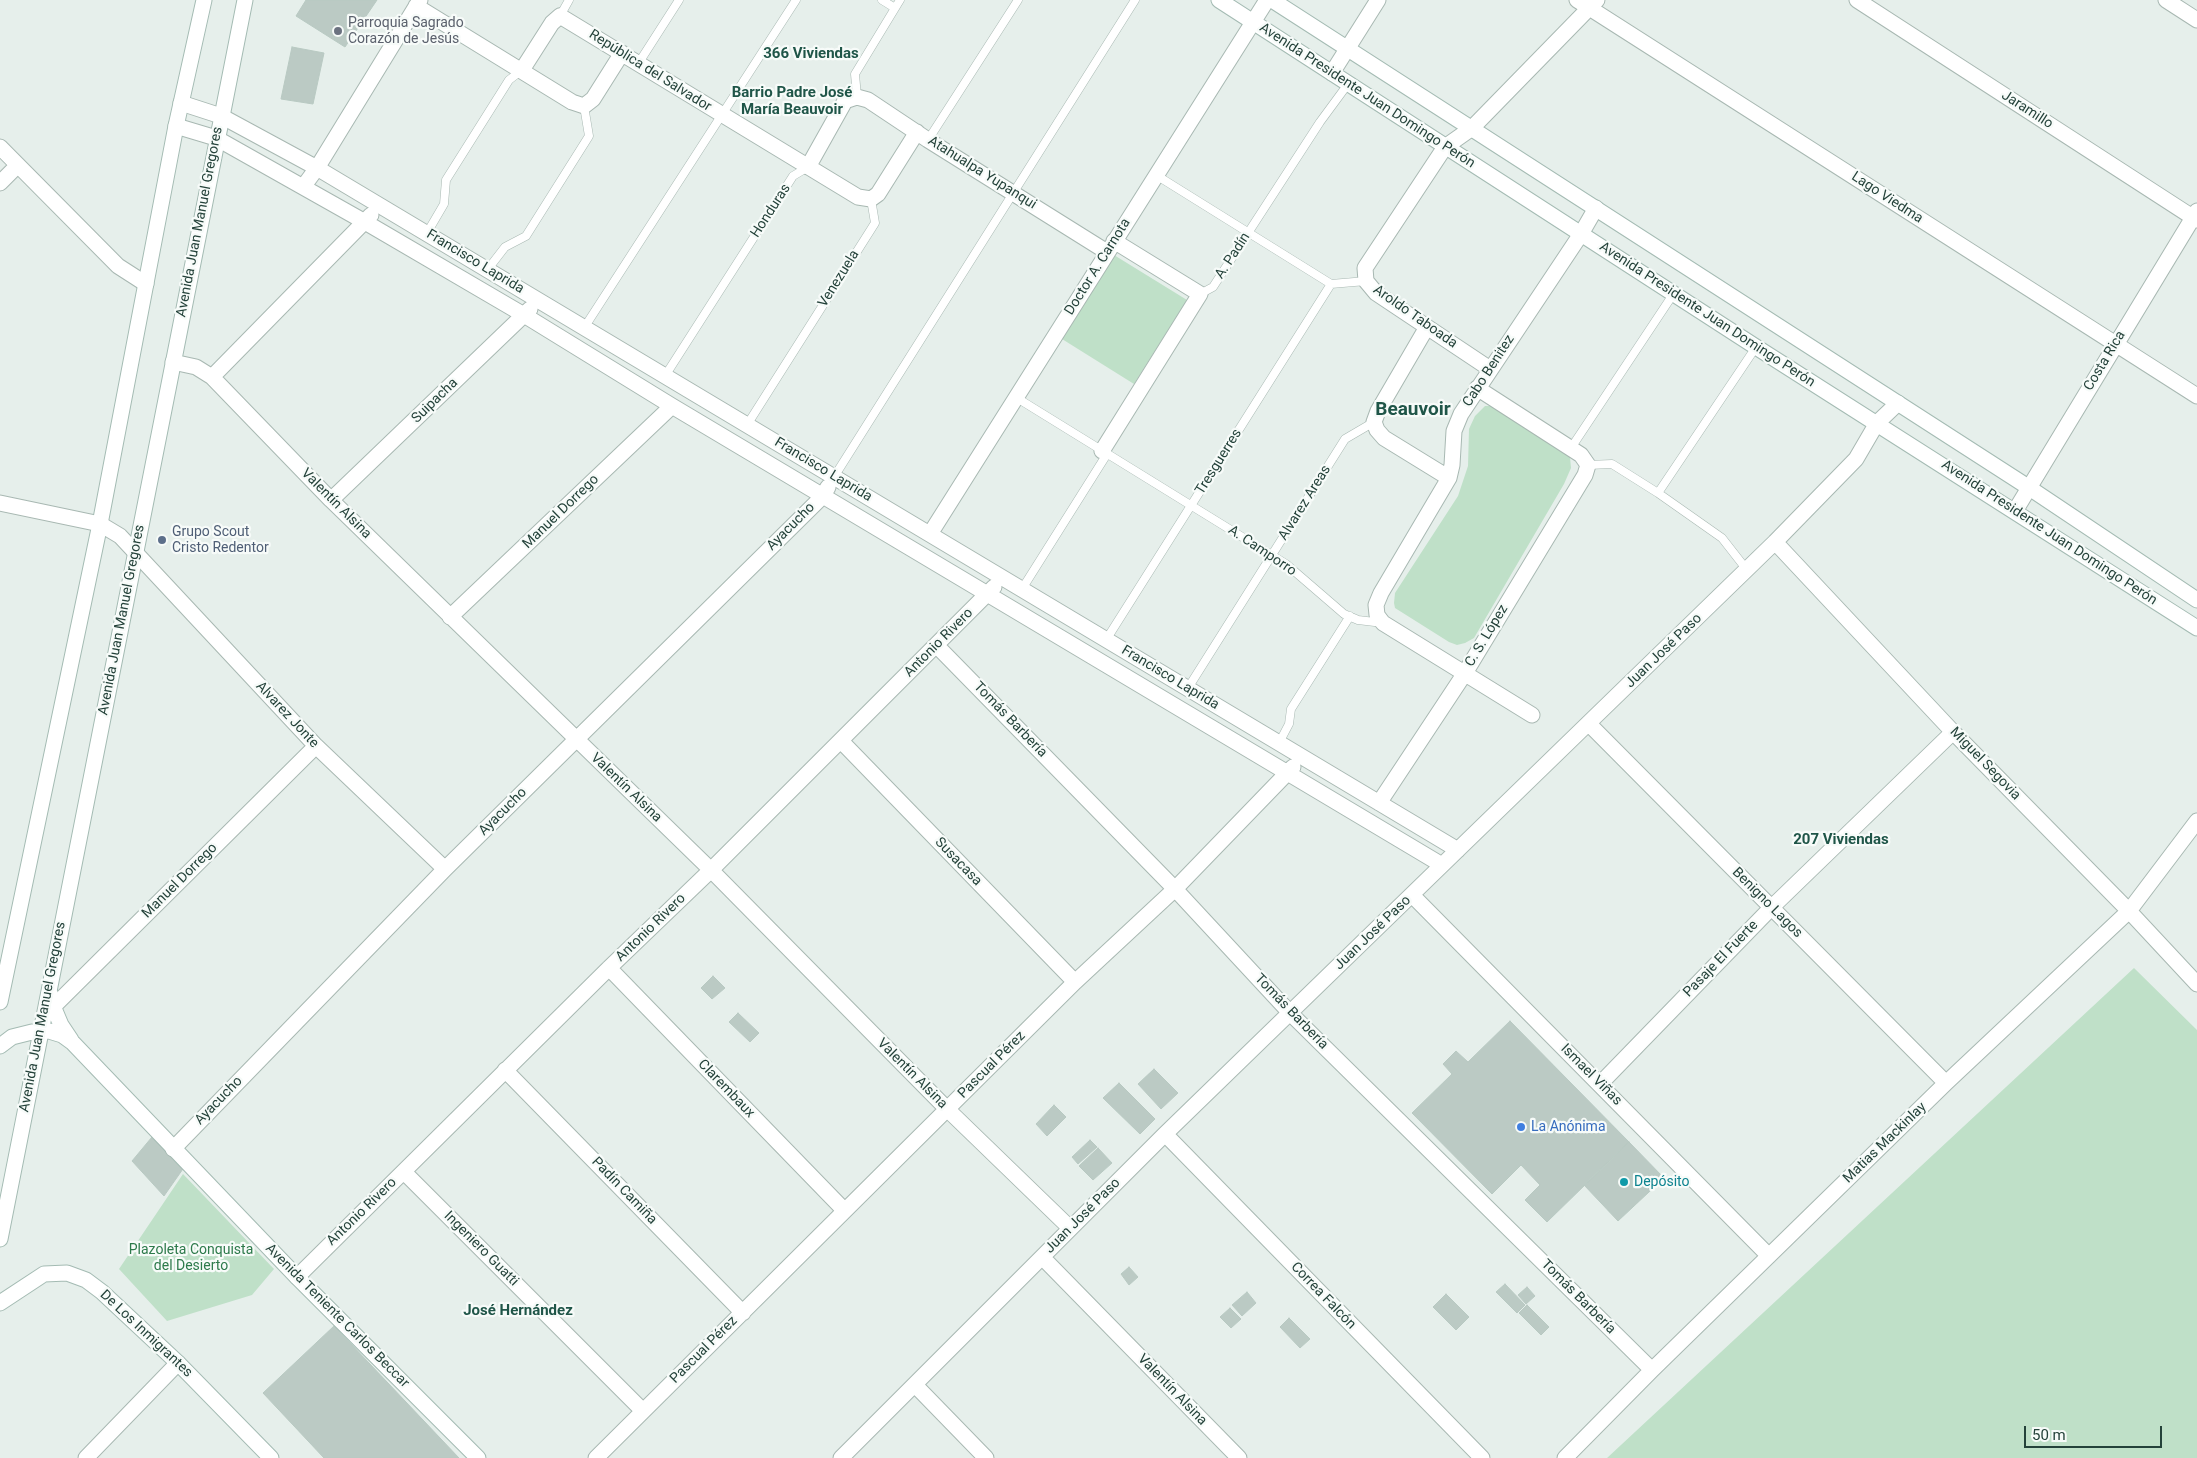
<!DOCTYPE html>
<html>
<head>
<meta charset="utf-8">
<style>
	body { margin:0 }
	#map { position:relative; width:2197px; height:1458px; overflow:hidden; background:#e6efeb; font-family:Roboto,sans-serif }
	canvas { display:block }
	.scale { position:absolute; left:2024px; top:1426px; width:138px; height:22px; box-sizing:border-box; border:2px solid #24423a; border-top:0; padding-left:6px; font-size:15px; line-height:18px; white-space:nowrap; color:#24423a; -webkit-text-stroke:4px #f7fbf9; paint-order:stroke }
</style>
</head>
<body>
<div id="map">
<canvas width="2197" height="1458"></canvas>
<div class="scale">50 m</div>
</div>
<script>
const ctx = document.querySelector('canvas').getContext('2d');
ctx.lineJoin = 'round';
function fill(path, color) { ctx.fillStyle = color; ctx.fill(path, 'evenodd'); }
const poly = rows => new Path2D(rows.map(r => 'M' + r).join(''));
function stroke(path, color, width, dash) { ctx.strokeStyle = color; ctx.lineWidth = width; ctx.lineCap = dash ? 'butt' : 'round'; ctx.setLineDash(dash || []); ctx.stroke(path); }
function label(font, color, halo, rows, align = 'center') {
  ctx.font = font + ' Roboto,sans-serif'; ctx.lineWidth = 4.5; ctx.setLineDash([]); ctx.textBaseline = 'middle'; ctx.strokeStyle = halo; ctx.fillStyle = color; for (const [text, x, y, turn = 0] of rows) {
    ctx.save(); ctx.translate(x, y); ctx.rotate((+turn || 0) * Math.PI / 180); ctx.textAlign = isNaN(turn) ? turn : align; if (halo) ctx.strokeText(text, 0, 0); ctx.fillText(text, 0, 0); ctx.restore();
  }
}
fill(poly([
	[1114,255,1187,300,1134,384,1062,339],
	[1485,406,1492,406,1570,457,1571,468,1564,484,1474,638,1465,643,1457,645,1449,642,1395,608,1394,603,1395,593,1458,496,1468,466,1469,429,1475,416],
	[2134,968,2197,1030,2197,1458,1607,1458],
	[183,1174,274,1269,252,1295,167,1321,119,1269]
]), '#bfe0c8');
const building = poly([
	[306,0,377,0,345,47,296,16,306,0],
	[292,47,324,53,313,104,281,99,292,47],
	[713,976,725,988,712,999,701,988,713,976],
	[738,1013,759,1033,750,1042,729,1022,738,1013],
	[1510,1021,1629,1142,1547,1222,1525,1200,1540,1185,1521,1165,1492,1194,1412,1113,1452,1074,1443,1064,1456,1051,1468,1062,1510,1021],
	[1154,1069,1178,1093,1161,1109,1138,1084,1154,1069],
	[1119,1083,1155,1119,1140,1134,1103,1098,1119,1083],
	[1054,1105,1066,1117,1047,1136,1036,1124,1054,1105],
	[152,1137,185,1166,164,1196,132,1161,152,1137],
	[1090,1140,1097,1147,1078,1164,1072,1157,1090,1140],
	[1629,1142,1664,1178,1618,1221,1584,1185,1629,1142],
	[1098,1148,1112,1163,1093,1180,1079,1166,1098,1148],
	[1129,1267,1138,1277,1129,1285,1121,1274,1129,1267],
	[1505,1284,1525,1305,1517,1313,1496,1292,1505,1284],
	[1527,1287,1535,1296,1526,1304,1518,1295,1527,1287],
	[1247,1292,1256,1303,1242,1316,1232,1305,1247,1292],
	[1446,1294,1469,1317,1456,1330,1433,1307,1446,1294],
	[1527,1305,1549,1327,1541,1335,1519,1313,1527,1305],
	[1230,1308,1241,1319,1231,1328,1220,1317,1230,1308],
	[1289,1318,1310,1339,1300,1348,1280,1327,1289,1318],
	[334,1326,459,1458,324,1458,263,1393,334,1326]
]);
fill(building, '#bbcac4');
stroke(building, '#b8c9c2', 1);
const service = poly([
	[882,0,895,8],
	[560,16,569,0],
	[638,64,679,0],
	[857,97,855,74,900,0],
	[928,140,1018,0],
	[1156,175,1331,284,1366,281],
	[427,233,444,204,446,180,509,80,522,70],
	[488,269,505,247,526,236,589,136,584,106],
	[1200,294,1213,287,1320,122,1348,84],
	[584,328,796,0],
	[665,376,793,176,808,167],
	[1017,398,1273,556,1286,564,1344,614,1358,620,1383,623],
	[747,425,875,223,871,199],
	[1571,448,1674,293],
	[1588,465,1612,464,1658,493,1722,538,1747,570],
	[834,477,1135,0],
	[1658,493,1756,347],
	[1022,589,1107,454],
	[1106,640,1331,284],
	[1188,688,1345,439,1374,422],
	[1279,743,1289,724,1291,709,1350,616]
]);
const minor = poly([
	[1577,0,2197,396],
	[1857,0,2197,220],
	[2166,0,2197,20],
	[416,6,572,102,584,106,593,99,622,53],
	[522,70,552,23,560,16,858,197,871,199,878,194,917,132],
	[1332,73,1378,0],
	[181,103,221,116,317,168,1458,850],
	[176,126,216,138,365,222,524,315,672,406,1442,865],
	[0,147,118,266,146,284],
	[808,167,845,101,857,97,868,100,928,140,1107,252],
	[0,183,18,165],
	[303,187,317,168,420,0],
	[1427,327,1378,411,1374,422,1377,430,1384,438,1449,478],
	[173,362,196,367,212,377,331,500,711,870,947,1109,1070,1228],
	[1490,369,1376,293,1366,281,1365,268,1445,147,1472,128,1597,0],
	[212,377,371,215],
	[1102,451,1200,294,1114,241],
	[331,500,530,309],
	[0,503,100,524,120,536,316,746,445,869],
	[2015,511,2197,211],
	[930,534,1267,0],
	[1775,542,1953,732,2129,911,2197,984],
	[450,617,672,406],
	[937,646,1175,889,1291,1014,1652,1370],
	[1532,715,1383,623,1377,615,1376,605,1381,593,1449,478,1452,465,1454,431,1461,414,1581,234,1596,208],
	[1589,724,1946,1083],
	[841,741,1075,982],
	[1379,803,1465,673,1585,475,1588,465,1581,455,1477,388],
	[1412,895,1769,1256],
	[609,968,844,1210],
	[46,1014,316,746],
	[505,1070,743,1313],
	[1600,1084,1771,908,1953,732],
	[1165,1134,1482,1458],
	[173,1149,445,869,823,496,828,487],
	[404,1172,643,1411],
	[1042,1257,1239,1458],
	[297,1277,609,968,711,870,994,587],
	[915,1385,986,1458],
	[86,1458,178,1363],
	[596,1458,1075,982,1175,889,1293,767],
	[841,1458,1165,1134,1775,542,1856,459,1877,423,1898,403],
	[1565,1458,1652,1370,1946,1083,2129,911,2197,821]
]);
const secondary = poly([
	[1219,0,1756,347,2197,628],
	[1272,0,2028,487,2197,600],
	[50,993,53,1006,61,1025,71,1040],
	[0,1002,100,524,176,126,204,0],
	[0,1046,12,1037,32,1032,49,1031,62,1035,73,1043,297,1277,478,1458],
	[0,1239,245,0],
	[0,1303,44,1274,67,1273,86,1280,102,1292,178,1363,271,1458]
]);
stroke(service, '#a8b8b2', 9);
stroke(minor, '#a8b8b2', 17);
stroke(secondary, '#a4bbb3', 17);
stroke(service, '#fff', 8);
stroke(minor, '#fff', 15);
stroke(secondary, '#fff', 15);
for (const [x, y, r, color] of [
	[338,31,5,"#6b7280"],
	[162,540,5,"#5c6f8a"],
	[1521,1127,5,"#3f7fe0"],
	[1624,1182,5,"#0f9aa8"]
]) { const dot = new Path2D(); dot.arc(x, y, r, 0, 2 * Math.PI); ctx.fillStyle = color; ctx.fill(dot); stroke(dot, '#f7fbf9', 2); }
label('14px', '#5b616d', '#f7fbf9', [
	["Parroquia Sagrado",348,23],
	["Corazón de Jesús",348,39]
], 'left');
label('14px', '#24423a', '#f7fbf9', [
	["República del Salvador",650,71,32],
	["Avenida Presidente Juan Domingo Perón",1367,96,33],
	["Jaramillo",2027,110,33],
	["Atahualpa Yupanqui",982,173,32],
	["Lago Viedma",1887,198,33],
	["Honduras",771,211,-57],
	["Avenida Juan Manuel Gregores",200,222,-79],
	["A. Padín",1233,256,-57],
	["Francisco Laprida",475,262,31],
	["Doctor A. Carnota",1098,267,-58],
	["Venezuela",839,279,-58],
	["Avenida Presidente Juan Domingo Perón",1707,315,33],
	["Aroldo Taboada",1415,317,35],
	["Costa Rica",2105,361,-59],
	["Cabo Benitez",1489,371,-57],
	["Suipacha",435,401,-44],
	["Tresguerres",1219,462,-58],
	["Francisco Laprida",823,470,31],
	["Alvarez Areas",1305,503,-58],
	["Valentín Alsina",336,504,45],
	["Manuel Dorrego",561,512,-44],
	["Ayacucho",791,527,-45],
	["Avenida Presidente Juan Domingo Perón",2049,533,33],
	["A. Camporro",1262,551,34],
	["Avenida Juan Manuel Gregores",122,620,-79],
	["C. S. López",1487,636,-59],
	["Antonio Rivero",939,643,-45],
	["Juan José Paso",1664,651,-44],
	["Francisco Laprida",1170,678,31],
	["Alvarez Jonte",287,715,47],
	["Tomás Barbería",1010,720,46],
	["Miguel Segovia",1985,764,46],
	["Valentín Alsina",626,788,44],
	["Ayacucho",503,812,-45],
	["Susacasa",958,862,46],
	["Manuel Dorrego",180,881,-45],
	["Benigno Lagos",1767,903,45],
	["Antonio Rivero",651,928,-44],
	["Juan José Paso",1373,933,-44],
	["Pasaje El Fuerte",1721,959,-46],
	["Tomás Barbería",1291,1012,46],
	["Avenida Juan Manuel Gregores",43,1017,-79],
	["Pascual Pérez",992,1065,-45],
	["Valentín Alsina",912,1074,45],
	["Ismael Viñas",1591,1075,45],
	["Clarembaux",726,1089,46],
	["Ayacucho",219,1101,-46],
	["Matias Mackinlay",1885,1143,-44],
	["Padín Camiña",624,1191,46],
	["Antonio Rivero",362,1212,-44],
	["Juan José Paso",1083,1216,-45],
	["Ingeniero Guatti",481,1249,45],
	["Correa Falcón",1323,1296,46],
	["Tomás Barbería",1578,1297,45],
	["Avenida Teniente Carlos Beccar",337,1316,45],
	["De Los Inmigrantes",146,1334,43],
	["Pascual Pérez",704,1350,-45],
	["Valentín Alsina",1172,1390,46]
]);
label('14px', '#4e5e75', '#f7fbf9', [
	["Grupo Scout",172,532],
	["Cristo Redentor",172,548]
], 'left');
label('14px', '#366cbe', '#f7fbf9', [
	["La Anónima",1531,1127]
], 'left');
label('14px', '#0d838f', '#f7fbf9', [
	["Depósito",1634,1182]
], 'left');
label('14px', '#2d7a4b', '#f7fbf9', [
	["Plazoleta Conquista",191,1250],
	["del Desierto",191,1266]
]);
label('bold 15px', '#1f5548', '#f7fbf9', [
	["366 Viviendas",811,54],
	["Barrio Padre José",792,93],
	["María Beauvoir",792,110],
	["207 Viviendas",1841,840],
	["José Hernández",518,1311]
]);
label('bold 19px', '#1f5548', '#f7fbf9', [
	["Beauvoir",1413,410]
]);
</script>
</body>
</html>
